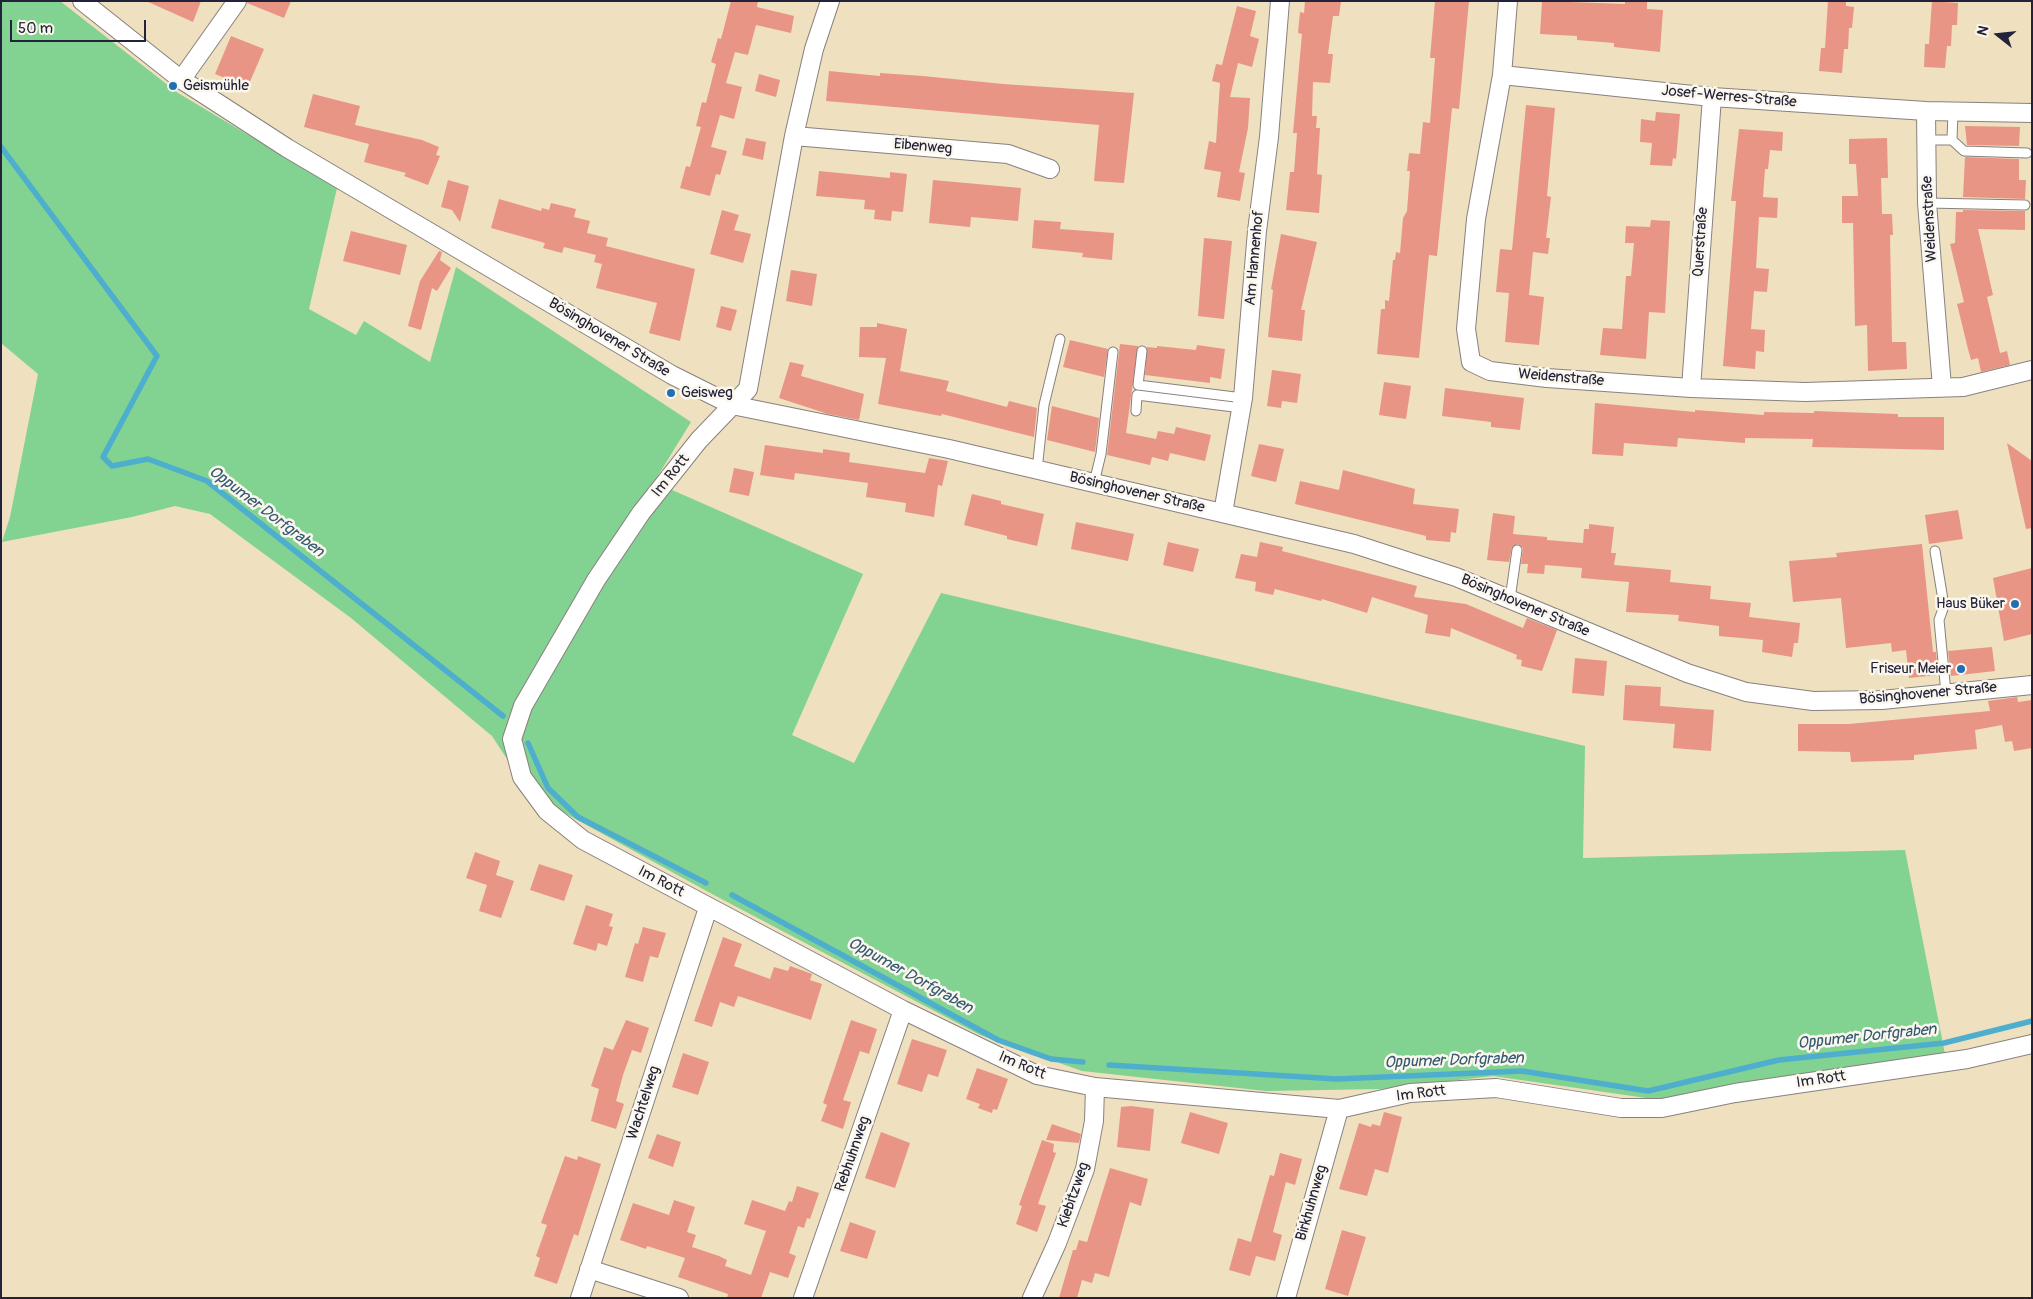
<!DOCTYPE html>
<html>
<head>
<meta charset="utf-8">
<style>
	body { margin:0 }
	#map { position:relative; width:2033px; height:1299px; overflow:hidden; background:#efe0c0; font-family:Pangolin,sans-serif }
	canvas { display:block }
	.frame { position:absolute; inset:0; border:2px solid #22223b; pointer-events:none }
	.north { position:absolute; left:1973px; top:10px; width:50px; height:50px; -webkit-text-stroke:4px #fbf7ec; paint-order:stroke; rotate:286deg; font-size:14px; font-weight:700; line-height:20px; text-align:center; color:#22223b }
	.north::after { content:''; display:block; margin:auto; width:18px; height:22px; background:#22223b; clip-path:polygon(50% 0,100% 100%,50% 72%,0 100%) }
	.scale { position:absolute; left:10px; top:20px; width:136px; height:22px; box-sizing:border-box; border:2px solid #22223b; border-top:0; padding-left:6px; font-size:15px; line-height:18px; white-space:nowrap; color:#22223b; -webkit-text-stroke:4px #fbf7ec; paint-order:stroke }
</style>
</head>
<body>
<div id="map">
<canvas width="2033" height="1299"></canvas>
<div class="frame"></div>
<div class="north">N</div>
<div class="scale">50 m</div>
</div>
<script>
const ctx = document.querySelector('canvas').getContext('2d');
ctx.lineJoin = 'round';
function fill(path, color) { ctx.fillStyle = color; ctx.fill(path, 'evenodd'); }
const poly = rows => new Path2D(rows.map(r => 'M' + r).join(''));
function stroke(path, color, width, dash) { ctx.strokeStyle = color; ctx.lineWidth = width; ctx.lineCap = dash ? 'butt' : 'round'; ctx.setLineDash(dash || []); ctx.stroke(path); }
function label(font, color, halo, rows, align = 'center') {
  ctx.font = font + ' Pangolin,sans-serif'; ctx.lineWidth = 5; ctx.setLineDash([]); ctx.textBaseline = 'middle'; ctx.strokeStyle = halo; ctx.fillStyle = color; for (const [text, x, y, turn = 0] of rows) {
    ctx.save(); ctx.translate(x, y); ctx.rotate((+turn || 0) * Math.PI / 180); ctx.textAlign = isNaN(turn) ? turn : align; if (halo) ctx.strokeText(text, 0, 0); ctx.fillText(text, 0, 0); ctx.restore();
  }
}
fill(poly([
	[1,1,60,1,178,93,337,188,309,309,356,335,364,321,430,362,456,267,691,422,654,482,863,574,792,735,854,763,941,593,1585,746,1583,858,1905,850,1945,1054,1660,1100,1493,1076,1381,1089,1266,1091,1082,1071,980,1035,712,894,561,811,507,759,492,736,351,618,210,514,175,506,132,517,2,542,10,517,38,374,1,343]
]), '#82d292');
stroke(poly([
	[1,147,157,356,103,457,112,466,148,459,207,481,503,716],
	[528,743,548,788,578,817,706,883],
	[732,895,998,1040,1051,1059,1083,1062],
	[1109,1065,1337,1079,1522,1071,1648,1091,1779,1060,1944,1043,2032,1021]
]), '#4eaecd', 5.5);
fill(poly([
	[146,1,201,1,193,22],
	[248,1,291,1,284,18,247,3],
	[731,1,758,1,757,7,794,16,791,33,756,25,748,55,735,52,726,83,742,87,734,119,720,115,711,147,727,151,720,175,716,174,710,196,680,188,686,166,690,167,701,127,696,126,702,102,706,103,716,64,711,62,718,38,721,39],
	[1305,1,1341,1,1339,16,1333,16,1328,54,1333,54,1330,83,1313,82,1312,116,1317,116,1316,128,1320,128,1317,174,1322,175,1319,213,1286,210,1290,172,1294,172,1297,133,1293,133,1302,34,1298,33,1300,12,1304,13],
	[1435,1,1469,1,1459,109,1452,108,1437,256,1429,255,1419,358,1377,354,1381,309,1385,309,1385,300,1389,301,1393,260,1395,260,1396,252,1400,253,1403,218,1407,211,1410,171,1407,171,1409,153,1420,154,1423,122,1430,123,1435,58,1430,58],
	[1542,1,1625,4,1625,1,1647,1,1647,9,1663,10,1660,52,1614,47,1614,43,1577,40,1577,36,1540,34],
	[1828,1,1846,1,1846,6,1854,7,1852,28,1849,28,1848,49,1844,49,1842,73,1819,71,1821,48,1825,48],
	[1932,1,1958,3,1957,25,1952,25,1951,46,1947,46,1945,68,1924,67,1925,44,1929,44],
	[1237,6,1256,11,1250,36,1259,39,1252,67,1238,63,1230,97,1250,98,1248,128,1239,172,1245,173,1240,201,1217,197,1221,172,1204,169,1209,141,1216,143,1220,83,1212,81,1216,64,1222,65],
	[231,36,264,49,249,84,246,83,243,91,223,83,225,78,215,74],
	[829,71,880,76,880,73,923,76,1003,84,1134,93,1124,183,1094,181,1099,125,826,101],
	[759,74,780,80,776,97,755,91],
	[313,94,360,106,355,125,422,140,439,147,436,155,440,156,428,185,404,176,406,173,364,162,369,144,304,127],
	[1526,105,1555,108,1547,196,1551,197,1546,238,1550,238,1548,254,1533,252,1529,295,1544,297,1539,345,1505,342,1509,293,1496,292,1500,249,1512,250],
	[1656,112,1680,114,1676,159,1673,158,1672,166,1650,165,1652,143,1640,142,1641,119,1655,121],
	[1965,126,2020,127,2019,146,1967,145],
	[1739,129,1783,132,1782,151,1770,150,1768,169,1765,169,1763,197,1778,198,1777,218,1759,217,1756,268,1769,269,1767,292,1754,291,1751,329,1765,330,1764,352,1756,351,1755,369,1723,366,1736,201,1731,201],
	[746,138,766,142,763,160,742,155],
	[1887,138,1888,178,1881,178,1882,214,1892,214,1893,235,1890,235,1892,342,1906,342,1907,369,1868,371,1867,325,1855,326,1853,223,1842,223,1842,196,1858,196,1856,164,1849,164,1849,139],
	[1965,157,2019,159,2019,180,2026,180,2025,199,1963,197],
	[819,171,890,178,890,172,907,174,903,212,892,211,891,221,874,219,875,210,864,209,865,200,816,196],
	[448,180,469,186,460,222,452,210,441,207],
	[933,180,1021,188,1018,221,971,217,970,227,929,223],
	[499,199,541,211,542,208,549,210,551,203,576,209,574,217,590,221,587,233,608,238,606,246,695,269,680,341,649,333,657,303,596,288,602,264,594,262,596,255,564,247,562,253,543,248,545,243,491,228],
	[722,210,739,215,734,230,751,234,743,263,710,254],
	[1963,210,2025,211,2025,230,1978,229,1993,295,1987,297,2000,353,2007,351,2010,365,1981,372,1978,358,1971,360,1968,349,1957,304,1964,302,1950,244,1955,243,1956,212,1963,212],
	[1034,220,1061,222,1060,229,1114,233,1112,260,1082,257,1083,253,1032,248],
	[1651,220,1670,221,1665,313,1649,312,1646,359,1600,355,1603,328,1622,329,1626,276,1631,276,1634,243,1625,243,1626,226,1650,227],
	[351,231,407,245,400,275,343,261],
	[1281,234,1317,242,1301,310,1305,310,1302,341,1268,337,1273,290,1271,289],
	[1204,238,1232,241,1224,319,1198,316],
	[439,251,442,252,440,260,451,268,437,291,432,288,421,330,408,326,420,281],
	[791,270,817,274,812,306,786,301],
	[721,306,737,310,731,331,716,327],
	[877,323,907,329,900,371,949,381,946,391,1007,407,1009,401,1037,408,1034,437,942,414,941,416,878,404,886,358,859,357,860,327,877,327],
	[1070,340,1108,349,1104,377,1063,367],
	[1120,344,1138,346,1126,433,1156,439,1158,431,1174,434,1176,427,1211,435,1205,461,1170,453,1168,461,1152,457,1150,465,1107,455],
	[1197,345,1225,349,1221,379,1210,377,1210,383,1145,375,1147,347,1157,348,1157,346,1196,350],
	[790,362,804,365,801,376,864,394,859,420,828,414,779,398],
	[1272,370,1301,374,1297,403,1282,401,1281,408,1267,406],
	[1384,382,1411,386,1406,419,1379,415],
	[1445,388,1524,398,1520,430,1491,427,1491,422,1442,416],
	[1595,403,1695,412,1695,410,1764,415,1764,412,1814,413,1814,411,1898,414,1898,417,1944,417,1944,450,1812,447,1813,439,1745,438,1745,443,1678,438,1677,447,1624,443,1623,456,1592,454],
	[1052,406,1099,418,1095,452,1047,440],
	[2007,443,2032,461,2032,528,2026,529],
	[1259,444,1284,449,1276,482,1251,476],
	[765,445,823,453,823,449,850,453,849,462,925,473,929,458,948,461,942,486,938,485,934,517,905,512,906,503,866,497,868,483,795,473,794,480,760,475],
	[734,468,754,472,749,496,729,492],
	[1343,470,1415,489,1413,504,1459,509,1456,533,1451,532,1450,542,1426,540,1426,536,1295,504,1300,481,1339,490],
	[972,494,1001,501,1001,504,1044,514,1037,546,1007,539,1007,536,964,525],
	[1958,510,1963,539,1929,544,1925,515],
	[1493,513,1515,516,1513,534,1547,537,1547,540,1583,543,1584,529,1589,529,1589,524,1614,527,1611,553,1616,553,1614,565,1671,570,1670,582,1711,586,1710,599,1751,603,1749,617,1800,623,1798,643,1794,643,1792,657,1762,652,1763,640,1719,636,1719,626,1678,621,1679,615,1626,612,1629,582,1581,578,1582,568,1545,565,1544,574,1527,573,1528,564,1521,564,1523,548,1518,544,1512,547,1509,562,1487,560],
	[1076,522,1134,534,1128,561,1071,549],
	[1168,542,1199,549,1193,572,1163,565],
	[1260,542,1283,547,1282,551,1417,586,1414,597,1466,604,1523,628,1527,618,1557,630,1542,671,1521,666,1522,660,1516,659,1517,655,1451,628,1450,637,1425,633,1428,615,1372,597,1367,613,1322,599,1321,601,1275,589,1273,595,1255,591,1256,582,1235,578,1241,554,1257,557],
	[1922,544,1933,652,1936,652,1938,675,1909,678,1906,650,1892,652,1891,643,1846,648,1841,598,1793,602,1789,561,1837,557,1836,553],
	[2032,568,2032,634,2004,641,1993,578],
	[1992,647,1995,671,1951,676,1948,651],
	[1575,658,1607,661,1604,696,1572,693],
	[1625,685,1661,687,1660,706,1714,710,1711,751,1673,748,1675,724,1623,720],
	[2017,697,2018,702,2032,700,2032,748,2014,751,2012,741,2005,742,2002,725,1975,730,1977,749,1914,755,1914,760,1851,762,1850,752,1798,751,1798,724,1849,724,1990,711,1988,701],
	[475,852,500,861,496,875,514,881,501,918,479,911,487,885,466,878],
	[539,864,573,875,564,901,530,890],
	[586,905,613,914,609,926,613,927,607,946,598,943,596,951,573,944],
	[643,927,666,933,658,958,650,956,643,982,625,977,635,943,638,944],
	[723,937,742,944,734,966,770,979,774,967,788,971,790,966,812,974,810,980,822,984,811,1020,738,996,734,1007,720,1002,712,1027,694,1021],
	[626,1020,649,1028,641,1053,632,1050,623,1075,616,1101,624,1104,616,1129,591,1121,599,1089,591,1086,604,1047,613,1050],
	[851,1020,877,1029,869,1054,860,1051,843,1100,851,1102,843,1129,821,1121,827,1105,823,1103],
	[912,1039,947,1050,938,1077,928,1074,922,1092,897,1084],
	[683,1053,709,1062,698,1095,672,1087],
	[977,1068,1008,1079,997,1110,993,1109,992,1113,978,1108,980,1104,966,1099],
	[1131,1106,1154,1109,1150,1151,1117,1147,1121,1107],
	[1190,1112,1228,1123,1219,1154,1181,1143],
	[1384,1112,1402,1117,1388,1173,1375,1169,1367,1196,1339,1189,1359,1123,1371,1127,1372,1124,1380,1126],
	[1052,1124,1081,1134,1079,1143,1046,1140],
	[881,1132,910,1143,895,1188,865,1178],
	[657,1134,681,1142,673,1167,648,1158],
	[1042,1140,1054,1144,1053,1152,1056,1153,1038,1204,1046,1206,1037,1232,1016,1224,1022,1206,1019,1205],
	[1280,1153,1302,1159,1295,1185,1286,1182,1273,1232,1282,1235,1275,1261,1256,1256,1250,1276,1229,1270,1238,1238,1251,1242,1270,1175,1274,1176],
	[565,1156,577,1160,578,1156,601,1164,578,1236,574,1234,557,1284,534,1276,540,1258,536,1256,547,1225,541,1223],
	[1110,1168,1148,1179,1141,1206,1130,1202,1109,1277,1095,1273,1092,1283,1082,1280,1077,1298,1059,1298,1073,1250,1076,1250,1079,1240,1087,1242],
	[797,1186,819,1193,810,1219,807,1218,804,1228,798,1226,789,1253,796,1256,788,1278,770,1272,761,1298,727,1298,728,1294,678,1277,685,1258,647,1246,646,1249,620,1240,633,1203,669,1215,674,1200,695,1207,687,1232,696,1235,692,1247,719,1256,727,1260,725,1266,751,1275,766,1231,744,1224,752,1200,785,1211,789,1201,792,1202],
	[850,1222,876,1231,867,1259,840,1251],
	[1342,1230,1366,1237,1348,1296,1325,1289]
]), '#e99585');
const service = poly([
	[1926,140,1952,140,1964,151,2027,153],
	[1952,140,1953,112],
	[1927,203,2025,205],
	[1142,351,1138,385,1243,398],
	[1136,411,1137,395,1242,408],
	[1037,470,1044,405,1060,339],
	[1094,483,1101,454,1113,352],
	[1935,551,1944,606,1939,620,1946,693],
	[1510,599,1517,550]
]);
const minor = poly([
	[82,1,179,78,287,148,672,375,732,405,949,449,1354,544,1456,577,1687,673,1746,692,1813,701,1882,700,2032,685],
	[830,1,814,49,794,136,748,389,699,440,641,513,596,580,523,706,512,739,522,777,547,811,583,840,903,1010,1037,1075,1095,1087,1339,1109,1410,1093,1496,1088,1621,1108,1662,1108,1735,1093,1967,1059,2032,1044],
	[1508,1,1502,75,1712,97,1926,111,2032,113],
	[1502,75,1476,219,1466,329,1471,362,1490,371,1547,378,1691,388,1805,392,1963,387,2032,370],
	[181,80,237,1],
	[1926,111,1927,203,1942,387],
	[794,136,1008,154,1050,169],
	[1691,388,1712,97],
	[1223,513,1243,398,1257,231,1269,137,1280,1],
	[589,1269,679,1298],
	[580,1298,708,908],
	[803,1298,903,1010],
	[1032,1298,1057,1243,1085,1169,1094,1121,1095,1087],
	[1286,1298,1339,1109]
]);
stroke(service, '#88817e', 11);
stroke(minor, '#88817e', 20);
stroke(service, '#fff', 9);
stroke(minor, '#fff', 18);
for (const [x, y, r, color] of [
	[173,86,5,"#1f6fb2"],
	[671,393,5,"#1f6fb2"],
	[2015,604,5,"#1f6fb2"],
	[1961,669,5,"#1f6fb2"]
]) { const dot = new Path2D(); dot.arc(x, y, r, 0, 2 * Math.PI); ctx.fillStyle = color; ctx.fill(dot); stroke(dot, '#fbf7ec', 2); }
label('15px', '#22223b', '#fbf7ec', [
	["Geismühle",183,86],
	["Geisweg",681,393],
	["Haus Büker",2005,604,"right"],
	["Friseur Meier",1951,669,"right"]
], 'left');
label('15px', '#22223b', '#fbf7ec', [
	["Josef-Werres-Straße",1729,97,5],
	["Eibenweg",923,147,5],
	["Weidenstraße",1930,219,-93],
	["Querstraße",1701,242,-86],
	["Am Hannenhof",1255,258,-85],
	["Bösinghovener Straße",609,338,31],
	["Weidenstraße",1561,378,5],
	["Im Rott",671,476,-51],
	["Bösinghovener Straße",1137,493,13],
	["Bösinghovener Straße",1525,606,23],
	["Bösinghovener Straße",1928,694,-5],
	["Im Rott",661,882,28],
	["Im Rott",1022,1066,23],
	["Im Rott",1821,1080,-8],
	["Im Rott",1421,1094,-7],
	["Wachtelweg",644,1103,-72],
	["Rebhuhnweg",853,1154,-71],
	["Kiebitzweg",1074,1195,-71],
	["Birkhuhnweg",1312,1203,-74]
]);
label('italic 16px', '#345a75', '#fbf7ec', [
	["Oppumer Dorfgraben",266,512,37],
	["Oppumer Dorfgraben",910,976,29],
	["Oppumer Dorfgraben",1867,1037,-6],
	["Oppumer Dorfgraben",1454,1061,-2]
]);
</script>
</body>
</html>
